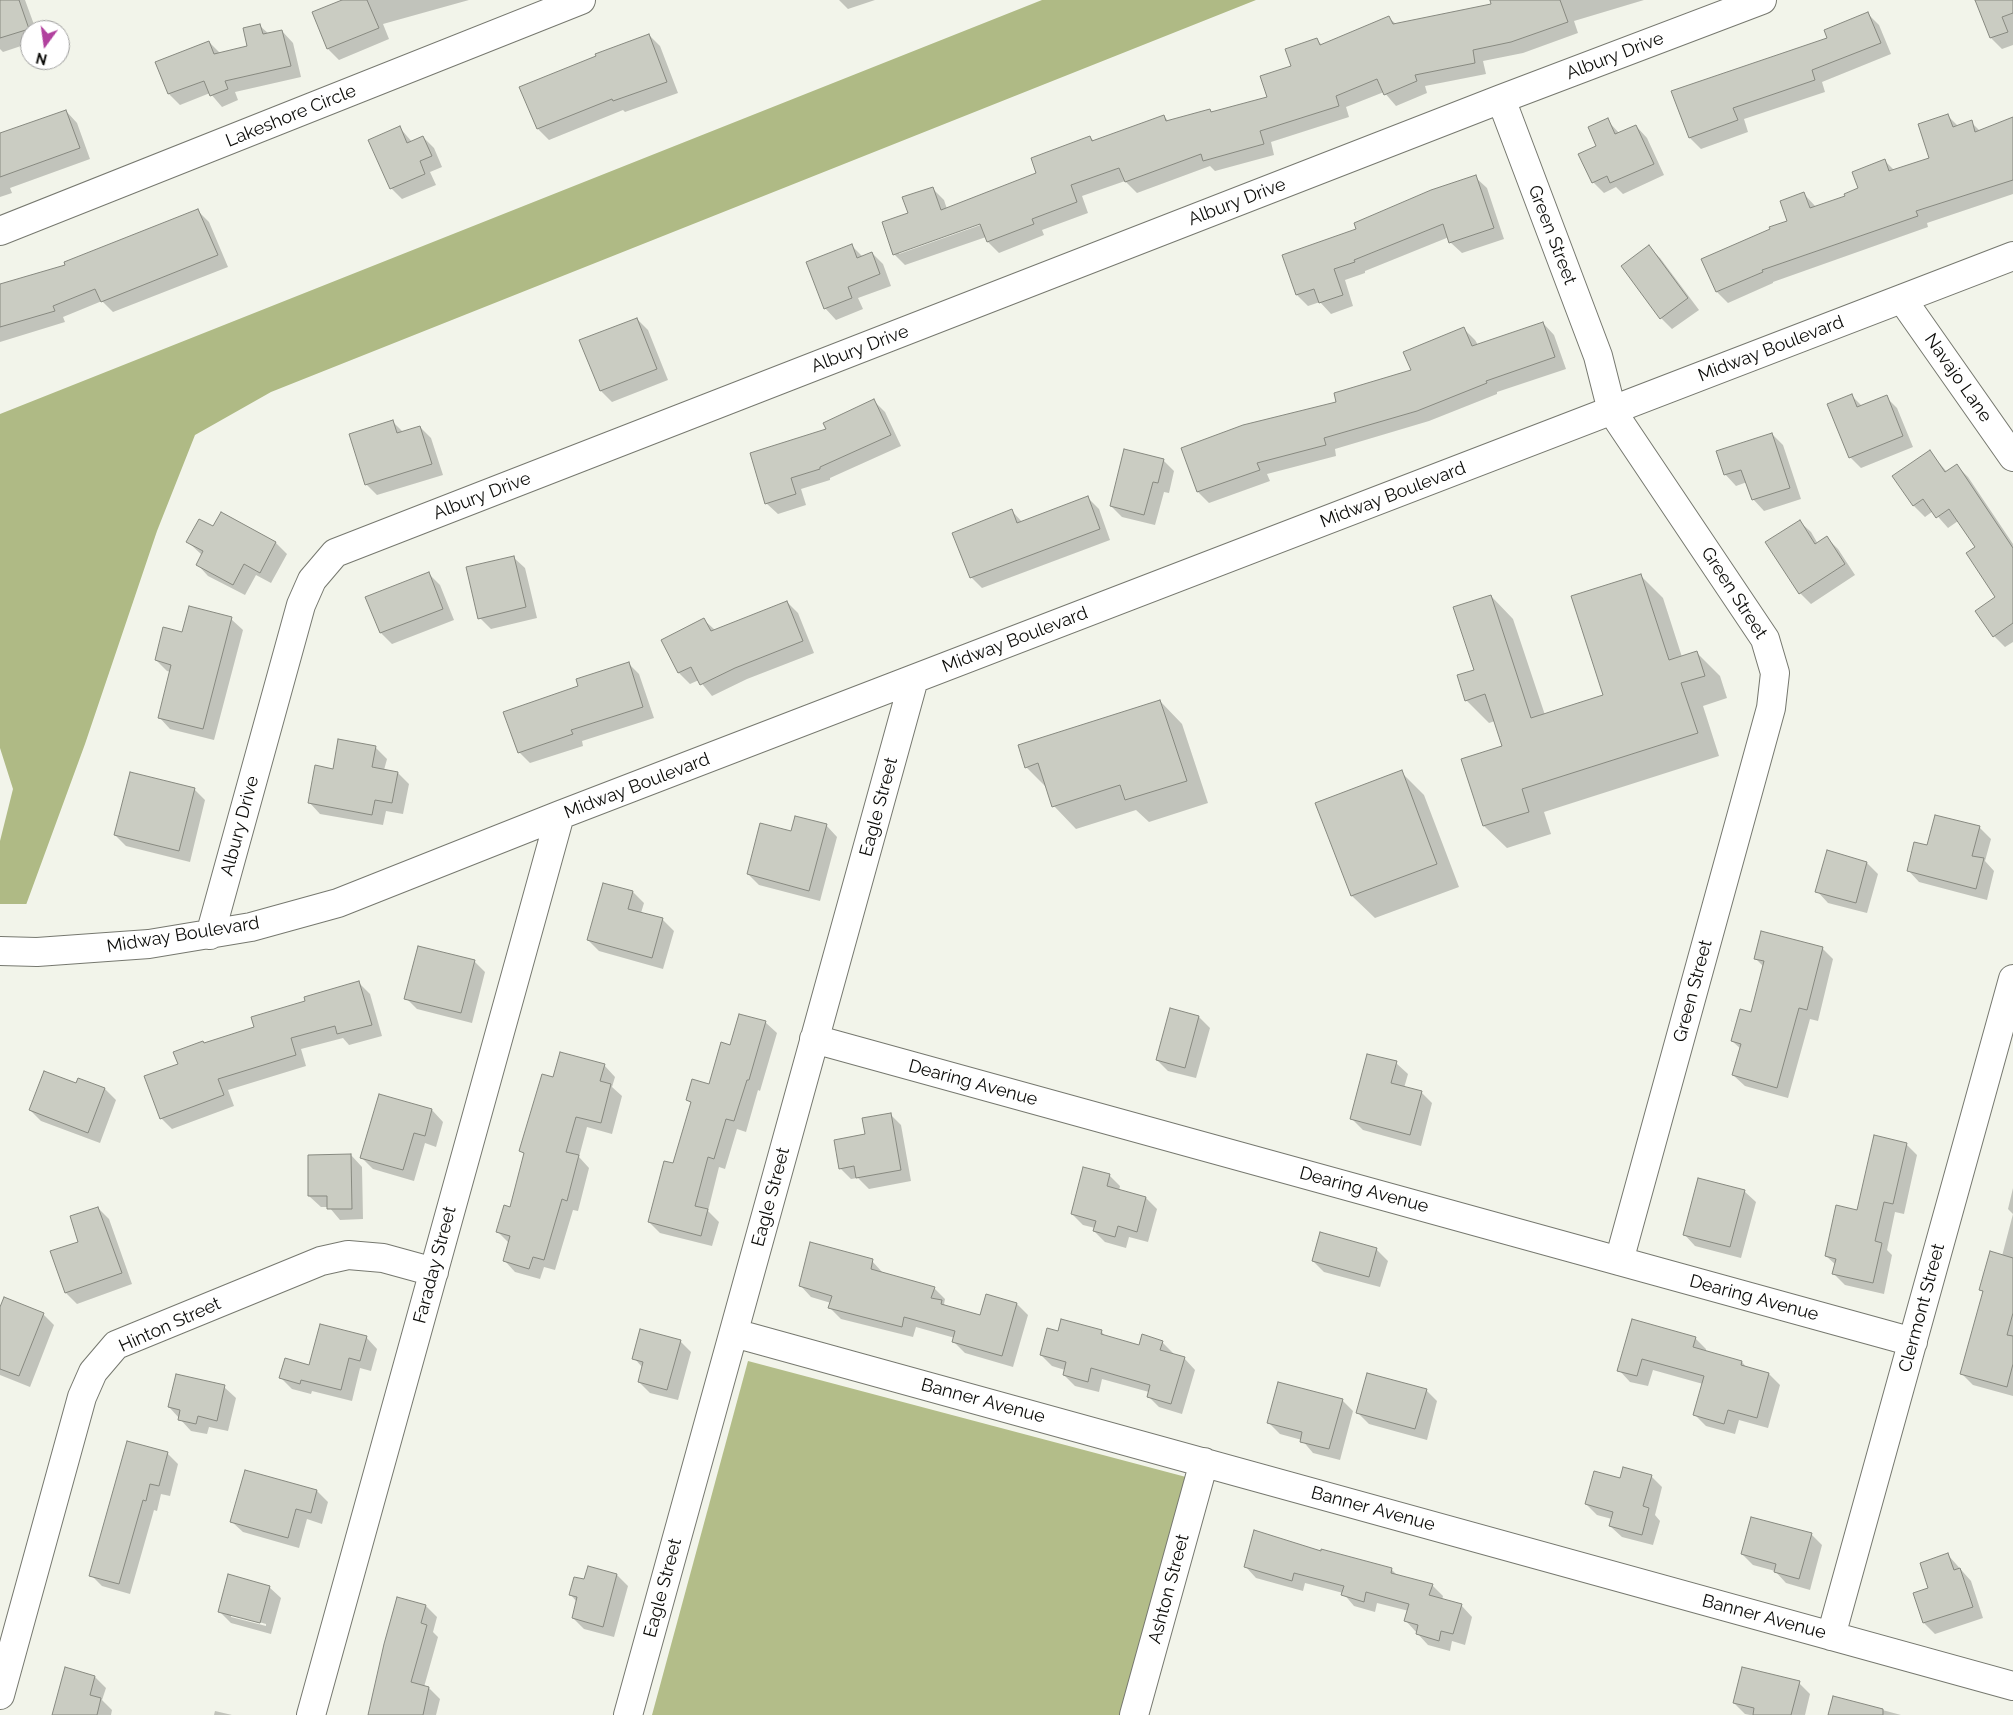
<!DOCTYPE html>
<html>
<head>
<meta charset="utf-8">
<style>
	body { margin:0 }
	#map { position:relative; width:2013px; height:1715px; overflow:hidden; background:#f2f4ea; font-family:Raleway,sans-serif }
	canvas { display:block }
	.north { position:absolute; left:20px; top:20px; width:50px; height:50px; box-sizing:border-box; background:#fff; border:1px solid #9e9e9d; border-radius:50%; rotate:194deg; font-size:14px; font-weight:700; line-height:20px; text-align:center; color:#0c0c09 }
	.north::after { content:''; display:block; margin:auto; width:18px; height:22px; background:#b1419e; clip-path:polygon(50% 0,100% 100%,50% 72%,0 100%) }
</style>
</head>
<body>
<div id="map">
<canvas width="2013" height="1715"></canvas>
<div class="north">N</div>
</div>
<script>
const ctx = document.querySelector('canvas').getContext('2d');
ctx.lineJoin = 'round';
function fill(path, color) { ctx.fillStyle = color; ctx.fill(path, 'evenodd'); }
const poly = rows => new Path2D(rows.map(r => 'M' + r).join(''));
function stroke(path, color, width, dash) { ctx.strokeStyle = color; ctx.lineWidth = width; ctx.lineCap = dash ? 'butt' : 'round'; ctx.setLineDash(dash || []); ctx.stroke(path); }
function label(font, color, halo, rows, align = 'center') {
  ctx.font = font + ' Raleway,sans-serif'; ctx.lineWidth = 4; ctx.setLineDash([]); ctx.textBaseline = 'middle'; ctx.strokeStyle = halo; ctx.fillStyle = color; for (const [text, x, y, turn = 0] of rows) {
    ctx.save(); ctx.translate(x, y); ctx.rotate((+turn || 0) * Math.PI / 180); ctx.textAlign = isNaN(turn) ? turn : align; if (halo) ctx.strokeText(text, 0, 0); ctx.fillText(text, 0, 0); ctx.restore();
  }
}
fill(poly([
	[748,1361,1186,1477,1121,1715,652,1715]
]), '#b3bd89');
fill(poly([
	[1042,0,1256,0,271,392,195,435,157,531,85,744,4,965,0,982,0,841,13,789,0,748,0,414]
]), '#afba85');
fill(poly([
	[0,904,29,904,7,965,2,983,0,984]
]), '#f2f4ea');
fill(poly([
	[0,0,25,0,36,30,30,30,30,43,3,52,0,49],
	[345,0,469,0,383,24,389,39,339,60,328,49],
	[839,0,875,0,848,9],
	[1491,0,1644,0,1574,21,1578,33,1523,53,1483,61,1486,74,1425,86,1427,93,1396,106,1384,92,1346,107,1349,117,1271,142,1274,155,1215,171,1210,166,1137,193,1125,181,1082,196,1088,213,1042,230,1044,235,999,253,988,242,986,237,905,265,894,254,910,214,932,188,944,200,947,209,1038,174,1090,137,1095,142,1164,116,1169,122,1210,110,1213,113,1268,98,1317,40,1322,45,1389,18,1396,24,1493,5],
	[985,221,986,223,899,254,899,251],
	[1977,0,2013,0,2013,45,2002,49,1991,38],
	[1868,14,1879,25,1891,54,1822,82,1825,92,1744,119,1748,132,1701,149,1690,138,1673,92,1828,38],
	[260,26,269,34,282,31,293,43,301,77,235,92,238,100,222,107,210,93,180,105,169,94,209,42,221,54,249,47],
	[649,35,660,46,678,93,625,112,623,110,549,140,538,129],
	[66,111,77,123,90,159,10,188,12,193,0,197,0,144],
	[1948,116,1958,126,1971,122,1980,131,2013,118,2013,194,1927,223,1928,227,1773,282,1773,283,1728,303,1717,292,1789,222,1804,194,1816,207,1847,197,1860,189,1885,161,1895,171,1930,158],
	[1607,120,1620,134,1636,126,1647,138,1664,175,1623,194,1616,187,1604,193,1593,182,1598,147],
	[400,128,412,142,423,137,434,148,442,167,430,172,436,185,402,199,391,188],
	[1475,177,1487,188,1504,239,1462,253,1450,242,1449,237,1365,271,1365,273,1345,280,1353,306,1331,314,1320,302,1308,306,1297,295,1284,255,1358,230],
	[198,211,209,222,228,267,113,312,102,301,63,317,65,322,0,342,0,286,67,266],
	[852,246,863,257,872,253,883,264,891,286,858,298,863,309,836,320,825,308],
	[1649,247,1660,258,1699,310,1672,329,1661,318],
	[637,319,648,330,668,380,612,402,601,391],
	[1543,323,1554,335,1566,369,1497,392,1497,394,1429,421,1335,449,1336,456,1267,474,1270,481,1209,503,1198,492,1182,449,1338,402,1413,371,1464,329,1475,340,1478,345],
	[1852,396,1862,406,1886,397,1897,408,1913,447,1861,468,1850,457],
	[874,401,885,412,901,446,830,478,830,480,801,489,806,505,778,514,766,503,828,430],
	[393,422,403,432,420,427,431,438,443,475,377,495,366,484],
	[1772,434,1783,445,1801,499,1764,511,1753,499,1747,482,1736,486,1725,474],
	[1930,452,1947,472,1957,466,1968,477,2013,544,2013,642,2005,647,1994,636,1997,597,1977,548,1958,521,1948,528,1933,511,1925,517,1914,506,1894,476],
	[1163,460,1174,471,1169,493,1164,492,1155,525,1122,517,1111,506],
	[1088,498,1099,509,1110,540,982,588,971,577,1012,511,1022,522],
	[222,514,276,543,287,554,271,583,256,575,245,595,208,576,197,564,202,555,188,542,214,528],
	[1799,521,1811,532,1818,544,1827,538,1838,549,1855,575,1811,604,1800,593],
	[513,557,525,568,537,618,491,629,480,618],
	[429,574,440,585,454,620,392,644,381,633],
	[1641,576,1663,598,1682,657,1697,653,1720,676,1727,698,1703,706,1719,756,1544,812,1551,834,1507,848,1484,826,1504,746,1495,721,1489,723,1466,700,1475,671,1491,596,1513,619,1545,715,1605,695],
	[787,602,798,613,814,653,747,679,712,696,699,680,690,684,679,673,663,640,704,620,715,630],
	[231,619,243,630,214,740,170,729,159,717,171,672,167,671,156,660,183,634],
	[628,663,639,674,654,718,582,741,583,746,530,763,519,752,580,687],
	[1160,701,1182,724,1208,803,1149,822,1136,810,1076,829,1054,806,1048,789,1026,767],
	[376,748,387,759,384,770,398,773,409,784,403,814,386,811,383,825,320,814,309,802,334,770],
	[1401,772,1424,795,1459,887,1375,918,1352,896,1317,804],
	[194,789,205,800,190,862,126,846,115,835],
	[826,825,837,837,820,901,759,885,748,874,792,832],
	[1979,827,1991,839,1985,861,1994,871,1987,900,1919,882,1908,870,1927,847],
	[1867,863,1878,874,1867,913,1828,903,1817,891],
	[633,892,644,903,641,913,663,920,674,931,663,969,599,951,588,940],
	[1822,948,1833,959,1818,1021,1810,1019,1788,1098,1745,1086,1733,1075,1741,1049,1732,1041,1752,1014,1764,967,1755,958],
	[474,961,485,972,472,1023,417,1009,406,998],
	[359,983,370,994,382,1036,349,1045,343,1038,301,1049,306,1066,228,1090,234,1106,172,1129,161,1118,179,1064,204,1044,256,1028,307,1001],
	[1199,1017,1210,1028,1196,1078,1168,1071,1157,1060],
	[765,1022,777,1033,760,1091,758,1090,746,1132,737,1129,725,1169,719,1167,708,1211,719,1222,712,1246,660,1233,649,1222,674,1165,692,1104,688,1100,710,1086,731,1046],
	[1396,1063,1408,1074,1404,1088,1421,1092,1432,1103,1421,1146,1363,1130,1352,1119],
	[604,1065,615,1077,612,1087,622,1096,612,1134,587,1127,579,1157,589,1168,578,1211,573,1210,555,1270,544,1267,540,1279,515,1272,504,1260,509,1243,498,1232,511,1208,525,1155,521,1151,554,1078],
	[78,1079,105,1089,116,1100,100,1143,41,1121,30,1110,76,1085],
	[380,1095,432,1110,443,1122,436,1147,425,1143,414,1181,373,1169,362,1158],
	[890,1114,901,1125,911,1181,869,1189,858,1178,851,1179,840,1168],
	[1906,1144,1917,1155,1904,1214,1895,1212,1887,1250,1892,1255,1884,1294,1845,1285,1834,1274,1836,1265,1826,1256],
	[351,1155,362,1167,363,1219,340,1220,329,1207,321,1207,309,1196],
	[1109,1175,1120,1186,1119,1191,1146,1198,1157,1209,1148,1242,1129,1237,1126,1248,1105,1242,1094,1231,1095,1228,1083,1225,1072,1214],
	[2013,1188,2013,1396,1973,1385,1962,1374,1984,1293,1981,1290,2002,1256,2013,1214,2008,1209],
	[1744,1191,1756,1202,1741,1258,1695,1246,1684,1234],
	[98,1208,109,1219,132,1284,77,1304,66,1293,80,1242],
	[1321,1234,1377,1250,1388,1261,1380,1287,1324,1272,1313,1261],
	[872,1261,883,1273,934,1288,945,1299,944,1304,947,1307,980,1317,987,1295,1017,1304,1028,1315,1013,1367,965,1353,954,1342,955,1338,916,1327,913,1337,841,1319,830,1308,831,1303,811,1297,800,1285],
	[0,1310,43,1314,54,1325,30,1387,0,1375],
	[1633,1320,1695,1338,1706,1349,1706,1352,1742,1362,1747,1368,1769,1374,1780,1385,1768,1428,1739,1420,1735,1434,1706,1426,1694,1414,1703,1384,1653,1370,1648,1386,1630,1382,1619,1370],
	[1101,1331,1106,1337,1140,1346,1162,1342,1173,1353,1173,1355,1184,1358,1195,1370,1182,1414,1159,1407,1148,1396,1149,1392,1102,1379,1099,1392,1075,1386,1064,1375,1065,1370,1052,1366,1041,1355,1058,1332],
	[366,1337,377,1349,371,1371,360,1368,352,1401,312,1391,311,1394,292,1389,281,1378,310,1367],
	[680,1341,691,1352,678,1400,650,1393,639,1382,643,1368,634,1358],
	[224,1387,236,1398,228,1431,209,1427,207,1434,191,1431,169,1407],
	[1426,1390,1437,1401,1427,1440,1369,1424,1358,1413],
	[1342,1400,1353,1411,1340,1460,1313,1453,1302,1440,1280,1434,1269,1423],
	[167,1453,178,1464,170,1496,161,1494,157,1511,154,1510,130,1594,102,1586,91,1575],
	[246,1471,317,1491,328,1502,322,1524,307,1519,299,1548,243,1532,231,1521],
	[1651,1476,1662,1487,1655,1515,1660,1521,1653,1545,1622,1537,1610,1526,1612,1519,1597,1515,1586,1504,1621,1480],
	[1811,1534,1822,1545,1810,1590,1786,1583,1775,1571,1753,1565,1742,1554],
	[1322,1552,1391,1569,1398,1576,1432,1585,1443,1596,1442,1600,1461,1605,1472,1617,1465,1645,1452,1641,1450,1651,1428,1645,1406,1621,1409,1611,1377,1603,1375,1612,1354,1606,1343,1593,1305,1583,1303,1591,1256,1578,1245,1566],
	[1948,1555,1971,1581,1983,1618,1935,1634,1924,1623,1930,1588],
	[617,1575,628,1586,614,1637,584,1629,573,1618,577,1602,570,1594,585,1581],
	[269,1587,281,1598,271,1634,231,1623,220,1612],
	[231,1614,266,1624,266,1626,231,1617],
	[426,1606,437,1617,433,1632,438,1637,424,1687,429,1688,440,1699,436,1715,369,1715],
	[95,1677,106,1688,102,1700,112,1710,111,1715,53,1715],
	[1799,1683,1810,1694,1805,1715,1750,1715,1745,1714,1734,1703],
	[1834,1697,1901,1715,1829,1715],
	[215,1711,232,1715,214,1715]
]), '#0003');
const building = poly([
	[0,0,19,0,29,29,0,38,0,0],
	[342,0,367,0,379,28,327,49,312,12,342,0],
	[1490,0,1560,0,1568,22,1511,42,1473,50,1475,63,1415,75,1417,81,1384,95,1377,79,1336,96,1339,106,1260,131,1264,144,1203,161,1201,154,1125,182,1119,168,1071,185,1077,202,1032,219,1034,224,987,242,980,224,893,255,882,222,908,213,902,197,933,187,941,210,1036,173,1031,158,1090,136,1092,141,1164,115,1166,121,1210,109,1211,112,1267,97,1260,76,1291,66,1285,49,1317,38,1320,45,1389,16,1393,24,1491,4,1490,0],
	[1975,0,2013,0,2013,13,2002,17,2008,32,1990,38,1975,0],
	[1868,12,1881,43,1812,70,1815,80,1733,108,1738,120,1689,138,1671,91,1827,38,1824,30,1868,12],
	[260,24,263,34,282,30,291,66,225,81,228,89,210,96,204,81,168,94,155,62,209,41,214,54,247,46,243,28,260,24],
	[649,34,667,82,613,101,612,99,537,129,519,87,596,56,595,54,649,34],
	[66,110,80,148,0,177,0,133,66,110],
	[1948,114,1953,127,1972,120,1975,132,2013,117,2013,180,1916,211,1918,216,1762,270,1763,272,1716,292,1701,259,1770,229,1769,227,1787,221,1780,201,1804,192,1810,208,1845,196,1844,194,1858,188,1852,172,1885,159,1889,171,1929,158,1918,124,1948,114],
	[1608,118,1615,134,1636,125,1654,164,1610,183,1607,176,1592,183,1578,154,1596,146,1588,127,1608,118],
	[400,126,407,143,423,136,432,156,420,161,425,174,390,189,368,140,400,126],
	[1476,175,1494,228,1449,243,1443,224,1354,260,1355,262,1334,269,1343,295,1319,303,1314,289,1296,295,1282,255,1356,229,1354,223,1431,190,1476,175],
	[198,209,218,255,101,302,95,289,53,306,55,311,0,327,0,284,65,265,64,262,198,209],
	[852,244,857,258,872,252,880,274,848,287,852,298,824,309,806,262,852,244],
	[1649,245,1688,298,1660,319,1621,266,1649,245],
	[637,318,657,369,600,391,579,340,637,318],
	[1543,322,1555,357,1486,381,1487,383,1417,411,1324,438,1326,445,1257,463,1260,470,1197,492,1181,448,1243,425,1336,402,1334,393,1411,370,1403,352,1464,327,1472,346,1543,322],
	[1852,394,1857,407,1887,395,1903,436,1849,458,1827,404,1852,394],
	[874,399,891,435,820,467,820,469,791,478,796,494,765,504,750,453,826,429,823,423,874,399],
	[393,420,397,433,420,426,432,464,365,485,349,434,393,420],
	[1772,433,1790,488,1752,500,1741,470,1724,475,1716,451,1772,433],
	[1124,449,1164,459,1158,483,1153,482,1144,515,1110,506,1124,449],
	[1930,450,1945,472,1957,464,2013,548,2013,623,1993,637,1975,611,1995,597,1966,553,1975,547,1949,509,1936,518,1923,499,1913,506,1892,476,1930,450],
	[1088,496,1100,529,970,578,952,533,1012,509,1017,523,1088,496],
	[221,512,276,542,260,573,244,564,233,585,196,565,203,551,186,542,199,519,213,526,221,512],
	[1800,520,1815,544,1827,536,1845,564,1799,594,1765,542,1800,520],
	[514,556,526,607,478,619,466,567,514,556],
	[429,572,443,609,380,633,365,597,429,572],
	[1641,574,1669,660,1697,651,1705,676,1681,683,1698,733,1522,789,1529,812,1483,826,1461,759,1502,746,1485,694,1465,701,1457,675,1474,670,1453,607,1491,595,1531,718,1603,695,1571,596,1641,574],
	[787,601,803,641,735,668,700,685,691,667,678,673,661,640,704,618,711,631,787,601],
	[189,606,232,617,203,729,158,718,171,665,155,660,163,627,182,632,189,606],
	[629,662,643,707,571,730,573,734,518,753,503,712,578,686,576,679,629,662],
	[1160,700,1187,781,1125,800,1120,785,1052,807,1038,763,1025,768,1018,745,1160,700],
	[338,739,376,746,372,767,398,772,392,803,375,800,372,815,308,803,315,765,333,769,338,739],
	[1402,770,1437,864,1351,896,1315,803,1402,770],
	[130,772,195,788,179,851,114,835,130,772],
	[1935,815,1980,826,1972,856,1984,858,1976,889,1907,871,1914,842,1927,845,1935,815],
	[795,816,827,824,809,891,747,874,760,823,791,831,795,816],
	[1827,850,1867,862,1856,903,1815,892,1827,850],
	[603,883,633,891,628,909,663,918,652,958,587,940,603,883],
	[1761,931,1823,947,1807,1010,1799,1008,1777,1088,1732,1075,1741,1044,1731,1041,1740,1009,1751,1012,1764,961,1754,959,1761,931],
	[418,946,475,960,461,1013,404,999,418,946],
	[359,981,372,1025,337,1034,335,1026,291,1038,296,1055,218,1079,224,1095,160,1119,144,1076,178,1064,173,1052,203,1041,204,1043,254,1027,251,1017,305,1001,304,997,359,981],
	[1170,1008,1199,1016,1185,1068,1156,1060,1170,1008],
	[739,1014,766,1021,749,1080,747,1080,734,1121,726,1119,714,1159,708,1157,695,1206,708,1209,701,1236,648,1222,664,1161,673,1163,691,1102,686,1100,692,1079,709,1084,721,1042,730,1045,739,1014],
	[560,1052,605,1064,600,1081,611,1084,601,1123,576,1117,566,1152,579,1155,567,1201,562,1199,544,1260,533,1257,529,1269,503,1261,510,1236,496,1232,504,1205,510,1207,524,1153,519,1151,542,1074,553,1077,560,1052],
	[1367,1054,1397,1061,1391,1083,1422,1091,1410,1135,1350,1119,1367,1054],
	[44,1071,76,1083,78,1078,105,1088,88,1133,29,1110,44,1071],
	[379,1094,432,1109,425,1136,414,1133,403,1170,360,1158,379,1094],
	[891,1113,901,1170,856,1178,854,1166,839,1169,834,1140,865,1134,862,1118,891,1113],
	[1874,1135,1907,1143,1893,1204,1884,1202,1875,1241,1882,1243,1873,1283,1832,1274,1836,1259,1825,1256,1836,1205,1857,1210,1874,1135],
	[351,1154,352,1209,327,1209,327,1196,308,1196,308,1155,351,1154],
	[1083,1167,1110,1174,1107,1186,1146,1197,1137,1232,1118,1226,1115,1237,1093,1231,1096,1221,1071,1214,1083,1167],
	[1698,1178,1745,1190,1730,1247,1683,1235,1698,1178],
	[98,1207,122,1273,65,1293,50,1251,78,1242,70,1216,98,1207],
	[1320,1232,1377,1248,1369,1277,1312,1261,1320,1232],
	[810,1242,873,1259,871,1269,935,1287,931,1298,942,1300,941,1304,980,1315,986,1294,1017,1303,1002,1356,952,1342,955,1331,904,1317,902,1327,828,1308,832,1296,799,1286,810,1242],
	[1990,1251,2013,1258,2013,1313,2007,1335,2013,1336,2013,1364,2007,1387,1960,1374,1983,1291,1979,1290,1990,1251],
	[4,1297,44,1313,19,1376,0,1369,0,1307,4,1297],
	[1061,1319,1102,1330,1101,1334,1139,1345,1142,1334,1163,1341,1160,1350,1185,1357,1171,1404,1147,1397,1150,1385,1091,1368,1088,1382,1063,1375,1066,1362,1040,1355,1047,1328,1058,1331,1061,1319],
	[1632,1319,1696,1337,1693,1347,1742,1361,1741,1365,1769,1373,1757,1418,1728,1410,1724,1424,1693,1415,1704,1376,1642,1359,1637,1376,1617,1371,1632,1319],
	[320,1324,367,1336,360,1361,349,1358,341,1390,301,1380,300,1384,279,1378,285,1358,309,1365,320,1324],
	[640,1329,681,1340,667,1390,638,1382,643,1362,632,1359,640,1329],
	[1367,1373,1427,1389,1415,1429,1356,1413,1367,1373],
	[176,1374,225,1385,217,1421,198,1416,196,1424,178,1420,180,1410,168,1407,176,1374],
	[1278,1382,1343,1399,1329,1449,1300,1442,1302,1432,1267,1423,1278,1382],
	[127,1441,168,1452,159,1486,150,1484,146,1501,143,1500,119,1584,89,1576,127,1441],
	[1623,1467,1652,1475,1643,1506,1649,1508,1642,1535,1609,1526,1613,1512,1585,1504,1594,1471,1620,1478,1623,1467],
	[245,1470,317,1490,311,1513,296,1509,288,1538,230,1522,245,1470],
	[1751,1517,1812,1533,1799,1579,1774,1572,1776,1564,1741,1554,1751,1517],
	[1254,1530,1321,1551,1321,1549,1392,1568,1391,1573,1433,1584,1429,1595,1462,1604,1453,1634,1441,1631,1439,1641,1416,1634,1418,1625,1404,1621,1409,1604,1366,1592,1364,1602,1341,1595,1344,1586,1294,1573,1292,1581,1244,1567,1254,1530],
	[1948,1553,1954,1570,1960,1568,1973,1607,1923,1623,1913,1593,1928,1588,1920,1563,1948,1553],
	[588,1566,617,1574,603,1627,572,1618,577,1597,569,1595,574,1577,584,1579,588,1566],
	[228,1574,270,1586,260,1623,218,1612,228,1574],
	[397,1597,426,1605,421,1623,427,1625,411,1682,429,1687,423,1715,368,1715,384,1644,397,1597],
	[65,1667,95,1676,90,1695,101,1698,97,1715,52,1715,65,1667],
	[1742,1667,1800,1681,1791,1715,1753,1715,1754,1708,1733,1703,1742,1667],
	[1833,1696,1883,1709,1883,1715,1828,1715,1833,1696]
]);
fill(building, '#caccc2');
stroke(building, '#878980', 1);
const minor = poly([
	[1501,99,1598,356,1612,411,1765,639,1775,673,1771,708,1619,1261],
	[0,231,581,0],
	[1902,299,2013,457],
	[210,935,301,605,312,580,335,553,1501,99,1762,0],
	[0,951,37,952,149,944,251,927,338,903,560,815,2013,256],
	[814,1039,1913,1342],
	[734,1333,2013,1686],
	[1831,1636,2013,979],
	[0,1695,82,1397,93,1372,116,1345,321,1261,348,1255,383,1258,434,1272],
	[311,1715,560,815],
	[628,1715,914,679],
	[1134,1715,1204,1462]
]);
stroke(minor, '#76786f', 30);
stroke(minor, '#fff', 28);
label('18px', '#0c0c09', '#fff', [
	["Albury Drive",1615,56,-21],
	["Lakeshore Circle",291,116,-22],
	["Albury Drive",1237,202,-21],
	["Green Street",1552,235,69],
	["Albury Drive",860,349,-21],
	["Midway Boulevard",1771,349,-21],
	["Navajo Lane",1958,378,55],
	["Midway Boulevard",1393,495,-21],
	["Albury Drive",482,496,-21],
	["Green Street",1734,593,57],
	["Midway Boulevard",1015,640,-21],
	["Midway Boulevard",637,786,-21],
	["Eagle Street",879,807,-75],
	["Albury Drive",240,826,-75],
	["Midway Boulevard",183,935,-9],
	["Green Street",1693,991,-75],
	["Dearing Avenue",973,1083,15],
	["Dearing Avenue",1364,1190,15],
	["Eagle Street",771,1197,-75],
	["Faraday Street",435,1265,-75],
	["Dearing Avenue",1754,1298,15],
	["Clermont Street",1922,1308,-75],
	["Hinton Street",170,1325,-24],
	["Banner Avenue",983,1401,15],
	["Banner Avenue",1373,1509,15],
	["Eagle Street",663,1588,-75],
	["Ashton Street",1169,1589,-75],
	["Banner Avenue",1764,1617,15]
]);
</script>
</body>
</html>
